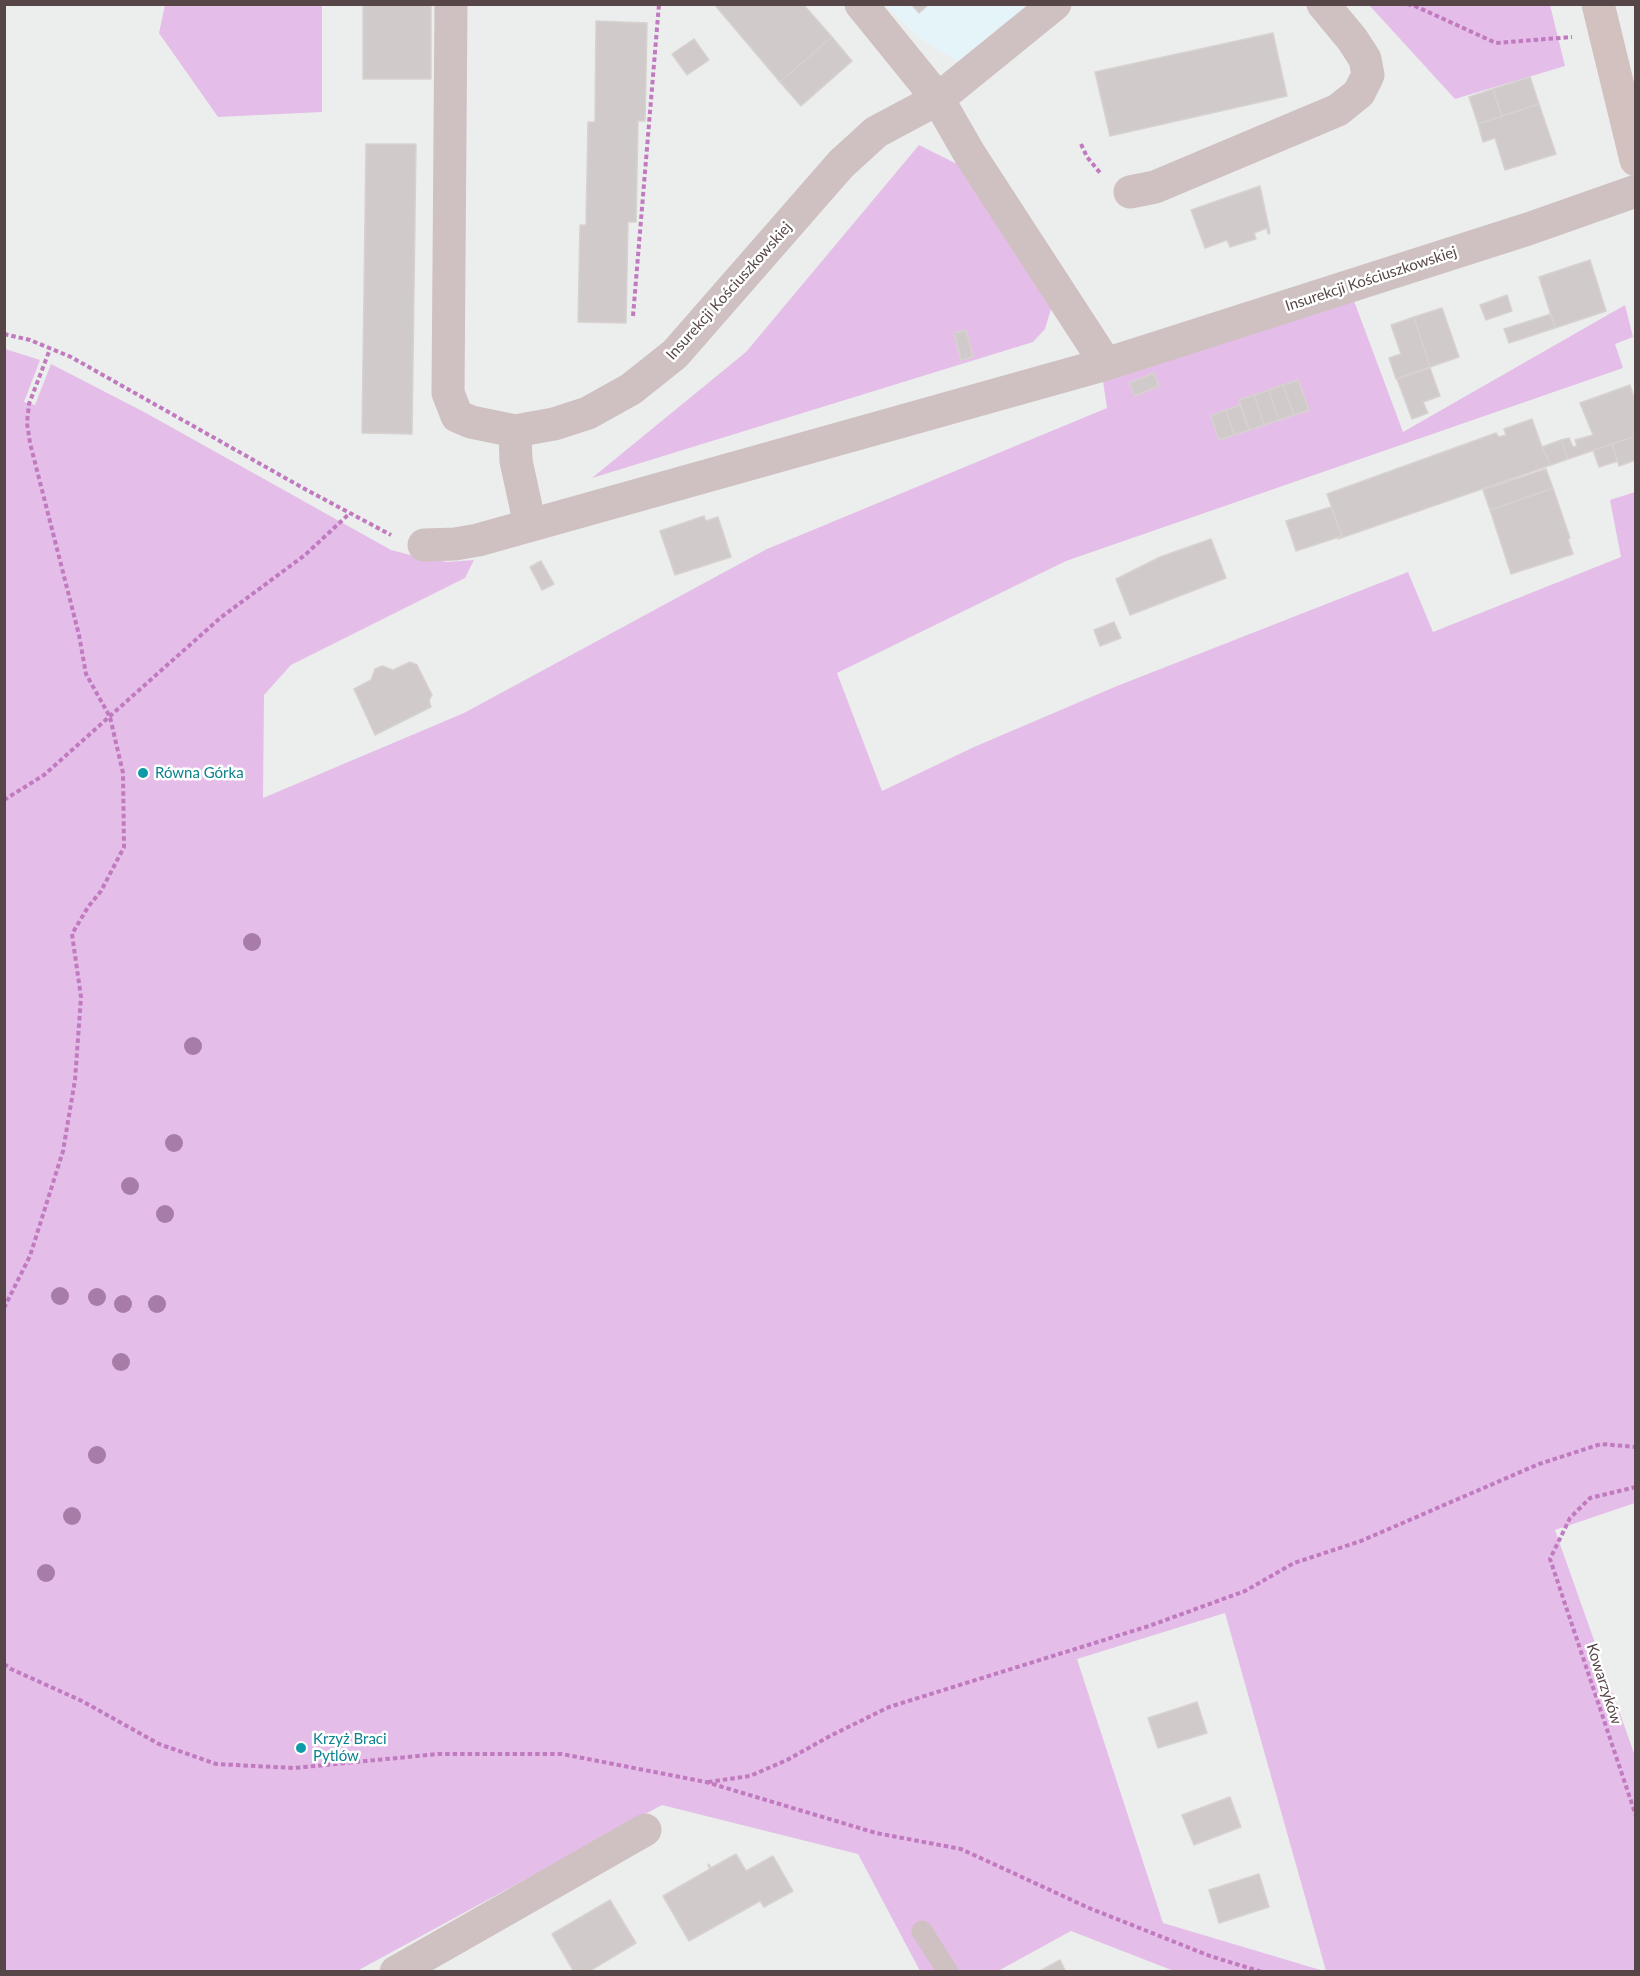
<!DOCTYPE html>
<html>
<head>
<meta charset="utf-8">
<style>
	body { margin:0 }
	#map { position:relative; width:1640px; height:1976px; overflow:hidden; background:#eceeed; font-family:Lato,sans-serif }
	canvas { display:block }
	.frame { position:absolute; inset:0; border:6px solid #574647; pointer-events:none }
</style>
</head>
<body>
<div id="map">
<canvas width="1640" height="1976"></canvas>
<div class="frame"></div>
</div>
<script>
const ctx = document.querySelector('canvas').getContext('2d');
ctx.lineJoin = 'round';
function fill(path, color) { ctx.fillStyle = color; ctx.fill(path, 'evenodd'); }
const poly = rows => new Path2D(rows.map(r => 'M' + r).join(''));
function stroke(path, color, width, dash) { ctx.strokeStyle = color; ctx.lineWidth = width; ctx.lineCap = dash ? 'butt' : 'round'; ctx.setLineDash(dash || []); ctx.stroke(path); }
function label(font, color, halo, rows, align = 'center') {
  ctx.font = font + ' Lato,sans-serif'; ctx.lineWidth = 5; ctx.setLineDash([]); ctx.textBaseline = 'middle'; ctx.strokeStyle = halo; ctx.fillStyle = color; for (const [text, x, y, turn = 0] of rows) {
    ctx.save(); ctx.translate(x, y); ctx.rotate((+turn || 0) * Math.PI / 180); ctx.textAlign = isNaN(turn) ? turn : align; if (halo) ctx.strokeText(text, 0, 0); ctx.fillText(text, 0, 0); ctx.restore();
  }
}
fill(poly([
	[885,5,1030,5,959,62,918,37]
]), '#e5f4f9');
fill(poly([
	[165,5,322,5,322,112,218,117,159,33],
	[1369,5,1550,5,1565,66,1455,99],
	[919,145,957,164,1051,309,1045,329,1033,342,592,478,746,352],
	[1354,301,1403,432,1625,305,1633,337,1615,344,1623,368,1066,561,837,673,882,791,974,747,1117,686,1408,572,1433,632,1621,557,1610,500,1635,492,1635,1503,1555,1530,1635,1756,1635,1971,1326,1971,1225,1613,1077,1659,1163,1923,1324,1971,1174,1971,1071,1931,998,1971,920,1971,858,1854,662,1805,357,1971,5,1971,5,349,40,360,24,402,35,405,51,364,146,413,391,550,414,556,447,562,474,560,465,578,291,665,264,695,263,798,464,713,767,549,1107,408,1103,381]
]), '#e4bee8');
const building = poly([
	[363,4,431,4,431,79,363,79,363,4],
	[714,4,803,4,832,37,780,82,714,4],
	[911,4,929,4,919,13,911,4],
	[596,21,647,23,645,121,638,121,636,222,628,222,626,323,578,322,580,225,586,225,588,122,595,122,596,21],
	[1273,33,1287,96,1110,136,1095,72,1273,33],
	[832,37,852,61,801,106,780,82,832,37],
	[694,39,709,60,687,75,672,54,694,39],
	[1530,77,1539,104,1502,116,1493,89,1530,77],
	[1493,89,1502,116,1478,124,1469,97,1493,89],
	[1539,104,1556,154,1505,170,1495,138,1483,142,1478,124,1539,104],
	[366,144,416,144,412,434,362,433,366,144],
	[1260,186,1270,233,1268,234,1267,228,1254,233,1256,239,1230,247,1227,240,1205,248,1191,210,1260,186],
	[1590,260,1606,311,1555,328,1539,277,1590,260],
	[1507,295,1512,311,1486,320,1480,305,1507,295],
	[1442,308,1459,357,1430,367,1414,317,1442,308],
	[1551,314,1555,328,1509,343,1504,329,1551,314],
	[1414,317,1430,367,1396,379,1389,358,1401,354,1391,325,1414,317],
	[966,330,973,357,961,360,954,333,966,330],
	[1430,368,1440,396,1423,402,1428,413,1412,419,1397,379,1430,368],
	[1154,373,1159,386,1135,396,1129,383,1154,373],
	[1298,380,1309,410,1294,415,1283,385,1298,380],
	[1283,385,1294,415,1279,420,1269,390,1283,385],
	[1630,385,1636,404,1636,436,1568,459,1561,440,1569,438,1573,447,1577,446,1575,440,1593,435,1580,403,1630,385],
	[1269,390,1279,420,1264,425,1254,395,1269,390],
	[1254,395,1264,425,1249,430,1239,400,1254,395],
	[1240,405,1249,430,1234,435,1226,410,1240,405],
	[1226,410,1234,435,1219,440,1211,416,1226,410],
	[1532,419,1542,447,1551,465,1338,539,1337,537,1342,536,1327,494,1496,433,1499,437,1506,435,1504,429,1532,419],
	[1636,436,1636,460,1619,466,1612,444,1636,436],
	[1561,440,1568,459,1551,465,1542,447,1561,440],
	[1612,444,1618,461,1599,467,1593,450,1612,444],
	[1546,469,1553,488,1490,510,1483,490,1546,469],
	[1553,488,1570,538,1568,539,1573,554,1511,574,1490,510,1553,488],
	[1331,507,1342,536,1296,551,1286,521,1331,507],
	[704,516,706,521,718,517,731,557,675,575,660,531,704,516],
	[1211,539,1226,578,1130,615,1116,579,1160,557,1211,539],
	[541,561,554,584,542,590,530,567,541,561],
	[1114,622,1121,638,1100,646,1094,630,1114,622],
	[410,662,417,665,432,695,429,700,431,707,375,735,354,689,371,680,375,669,382,666,393,670,410,662],
	[1197,1702,1207,1733,1158,1748,1148,1718,1197,1702],
	[1230,1797,1241,1827,1194,1845,1182,1815,1230,1797],
	[736,1854,746,1871,773,1856,793,1891,764,1907,760,1901,689,1941,663,1896,710,1869,708,1865,709,1864,711,1868,736,1854],
	[1259,1874,1269,1907,1219,1923,1209,1890,1259,1874],
	[610,1900,636,1943,588,1972,574,1972,552,1934,610,1900],
	[1060,1960,1066,1972,1038,1972,1060,1960]
]);
fill(building, '#d0caca');
stroke(building, '#d7d2d0', 1.5);
stroke(poly([
	[1407,4,1415,6,1496,43,1572,37],
	[1081,144,1087,157,1101,174],
	[633,316,659,4],
	[4,334,30,340,71,357,303,488,391,535],
	[4,800,44,775,220,618,305,555,349,514],
	[4,1308,30,1256,63,1151,75,1080,81,997,72,934,88,907,101,891,124,847,123,773,110,717,86,674,79,635,30,443,27,423,29,404,50,349],
	[1636,1487,1590,1498,1570,1518,1550,1559,1636,1816],
	[4,1664,11,1669,82,1701,159,1744,216,1764,294,1768,438,1754,562,1754,706,1782,876,1833,961,1849,1089,1908,1210,1956,1262,1972],
	[708,1782,750,1776,787,1760,830,1736,889,1707,1149,1626,1245,1591,1294,1563,1361,1541,1539,1464,1601,1444,1636,1447]
]), '#c17ac0', 4, [4.5, 3]);
stroke(poly([
	[922,1931,948,1972]
]), '#cfc0c1', 21);
stroke(poly([
	[451,4,448,393,457,416,471,422,515,431],
	[1055,4,938,99,969,153,1106,364],
	[1130,192,1155,187,1338,110,1359,93,1368,75,1365,59,1352,39,1323,4],
	[530,525,516,461,515,431,554,424,588,413,631,389,675,354,841,164,876,132,938,99,861,4],
	[424,545,455,544,478,540,1106,364,1528,229,1636,191],
	[396,1972,645,1830]
]), '#cfc0c1', 33);
stroke(poly([
	[1598,4,1636,160]
]), '#d3c1c0', 33);
ctx.fillStyle = '#a77da7';
for (const [x, y] of [
	[252,942],
	[193,1046],
	[174,1143],
	[130,1186],
	[165,1214],
	[60,1296],
	[97,1297],
	[123,1304],
	[157,1304],
	[121,1362],
	[97,1455],
	[72,1516],
	[46,1573]
]) { ctx.beginPath(); ctx.arc(x, y, 9, 0, 2 * Math.PI); ctx.fill(); }
for (const [x, y, r, color] of [
	[143,773,6,"#0f9aa8"],
	[301,1748,6,"#0f9aa8"]
]) { const dot = new Path2D(); dot.arc(x, y, r, 0, 2 * Math.PI); ctx.fillStyle = color; ctx.fill(dot); stroke(dot, '#fff', 2); }
label('15px', '#574647', '#fff', [
	["Insurekcji Kościuszkowskiej",1371,279,-18],
	["Insurekcji Kościuszkowskiej",729,291,-48],
	["Kowarzyków",1604,1684,72]
]);
label('15px', '#0d838f', '#fff', [
	["Równa Górka",155,773],
	["Krzyż Braci",313,1739],
	["Pytlów",313,1756]
], 'left');
</script>
</body>
</html>
